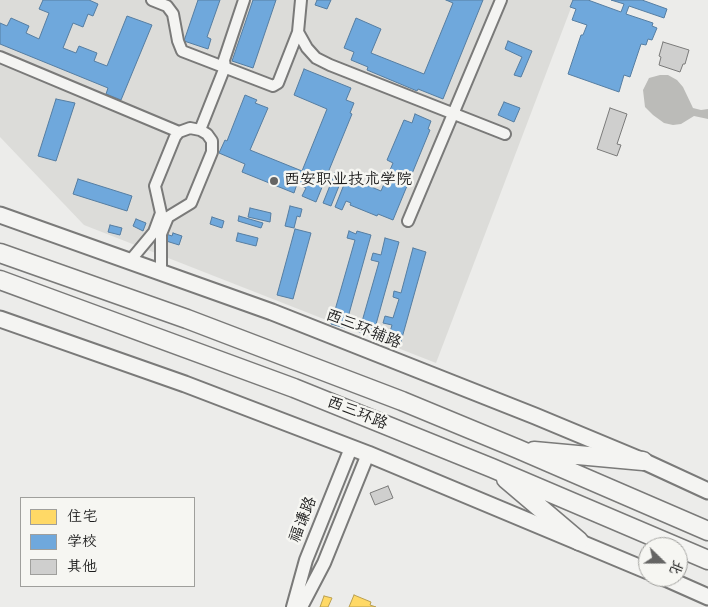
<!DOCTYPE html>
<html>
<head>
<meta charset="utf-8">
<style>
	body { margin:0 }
	#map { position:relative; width:708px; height:607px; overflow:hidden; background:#ececea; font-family:Mynerve,"LXGW WenKai TC",sans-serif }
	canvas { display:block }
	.legend { position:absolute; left:20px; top:497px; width:175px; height:90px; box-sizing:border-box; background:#f6f6f2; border:1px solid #9f9f9c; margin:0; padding:6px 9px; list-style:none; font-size:15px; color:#1c1c1c }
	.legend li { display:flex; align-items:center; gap:10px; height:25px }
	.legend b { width:25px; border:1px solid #9f9f9c }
	.north { position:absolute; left:638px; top:537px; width:50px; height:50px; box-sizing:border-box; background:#f6f6f2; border:1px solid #9f9f9c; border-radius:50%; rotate:112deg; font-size:14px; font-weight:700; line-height:20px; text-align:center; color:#1c1c1c }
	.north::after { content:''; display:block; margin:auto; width:18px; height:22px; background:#656564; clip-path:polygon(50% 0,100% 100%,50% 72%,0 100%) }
</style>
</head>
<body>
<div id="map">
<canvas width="708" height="607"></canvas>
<ul class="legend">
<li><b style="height:14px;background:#ffd966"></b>住宅</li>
<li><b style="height:14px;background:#6fa8dc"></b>学校</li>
<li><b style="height:14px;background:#cfcfce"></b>其他</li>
</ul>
<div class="north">北</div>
</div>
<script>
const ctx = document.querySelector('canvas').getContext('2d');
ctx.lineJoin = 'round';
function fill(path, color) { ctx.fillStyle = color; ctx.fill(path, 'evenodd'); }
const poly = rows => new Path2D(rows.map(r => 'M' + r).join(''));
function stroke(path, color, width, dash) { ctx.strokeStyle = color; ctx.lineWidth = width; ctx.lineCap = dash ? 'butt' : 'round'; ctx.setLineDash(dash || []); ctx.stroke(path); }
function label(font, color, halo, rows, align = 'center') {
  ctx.font = font + ' Mynerve,"LXGW WenKai TC",sans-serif'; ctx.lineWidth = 5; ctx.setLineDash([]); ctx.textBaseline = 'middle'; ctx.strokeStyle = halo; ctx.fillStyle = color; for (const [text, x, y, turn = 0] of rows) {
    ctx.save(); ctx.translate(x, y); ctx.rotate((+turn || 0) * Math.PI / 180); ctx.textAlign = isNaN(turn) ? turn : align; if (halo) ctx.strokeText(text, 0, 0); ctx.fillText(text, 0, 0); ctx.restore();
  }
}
fill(poly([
	[0,0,574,0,436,363,84,225,0,137]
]), '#dcdcd9');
fill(poly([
	[660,75,668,75,677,80,683,87,693,108,701,110,708,109,708,119,694,116,681,124,673,125,664,123,653,115,645,107,643,90,649,78]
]), '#bbbbb8');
const homes = poly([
	[354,595,371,602,370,605,376,607,349,607,354,595],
	[324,596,332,598,328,607,320,607,324,596]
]);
fill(homes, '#ffd966');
stroke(homes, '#bba050', 1);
const schools = poly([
	[43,0,89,0,98,4,93,16,88,14,83,27,73,23,63,48,76,53,79,46,97,53,94,61,107,66,127,16,152,25,121,100,106,94,108,88,0,44,0,23,7,26,11,18,29,26,26,33,39,39,49,13,39,9,43,0],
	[198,0,220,0,207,37,211,39,208,49,184,41,198,0],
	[253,0,276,0,253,68,232,61,253,0],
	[317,0,331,0,327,9,315,5,317,0],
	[446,0,483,0,443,99,418,89,417,91,367,70,368,67,351,60,354,52,344,48,356,18,381,29,371,53,424,74,453,3,446,0],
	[573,0,588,0,621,12,624,4,611,0,642,0,667,9,664,18,629,6,626,14,653,23,652,26,657,28,652,40,648,39,646,45,641,44,630,77,624,75,619,92,568,74,581,35,583,35,587,25,572,20,576,9,570,7,573,0],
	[508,41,532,51,521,77,514,75,522,57,505,49,508,41],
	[304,69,351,88,346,100,354,103,350,113,352,114,316,202,302,196,306,188,297,184,294,193,242,172,245,164,219,153,225,140,227,141,245,95,257,100,255,103,268,108,250,150,302,171,327,109,294,95,304,69],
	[56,99,75,103,56,161,38,156,56,99],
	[504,102,520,108,514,122,498,115,504,102],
	[415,114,431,121,428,129,430,130,393,220,378,214,377,216,350,205,351,203,346,201,342,210,335,207,347,177,381,191,393,163,387,160,404,120,412,123,415,114],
	[335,173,343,176,331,206,323,203,335,173],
	[78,179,132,196,127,211,73,194,78,179],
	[290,206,302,209,300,217,297,216,294,228,285,226,290,206],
	[250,208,271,213,270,222,248,217,250,208],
	[239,216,263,223,261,228,238,221,239,216],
	[212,217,224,221,222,228,210,224,212,217],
	[136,219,146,223,143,231,133,226,136,219],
	[110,225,122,228,120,235,108,232,110,225],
	[295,229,311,233,293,299,277,295,295,229],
	[349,231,356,234,357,231,371,235,345,328,331,324,355,240,347,238,349,231],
	[173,233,182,236,179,245,163,240,166,234,172,236,173,233],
	[238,233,258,238,256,246,236,241,238,233],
	[385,238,399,242,373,335,359,332,379,262,371,260,373,253,381,255,385,238],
	[413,248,426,252,400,345,387,342,392,325,383,323,385,316,393,318,399,299,393,297,394,291,401,293,413,248]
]);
fill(schools, '#6fa8dc');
stroke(schools, '#567ea2', 1);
const building = poly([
	[663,42,689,50,685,64,683,64,680,72,659,65,661,57,659,56,663,42],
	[610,108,627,114,617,144,621,145,617,156,597,149,610,108],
	[388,486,393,498,375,505,370,493,388,486]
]);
fill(building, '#cfcfce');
stroke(building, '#7a7a79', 1);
const minor = poly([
	[152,0,167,6,173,14,178,41,182,51,273,86,278,83,298,32],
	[301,0,298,32,307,48,316,58,330,65,505,134],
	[0,57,179,132],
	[200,130,225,67,224,60,244,0],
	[408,221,501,0],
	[129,262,154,232,161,213,155,186,175,137,179,132,190,128,200,130,207,134,212,141,212,152,191,203,168,217,161,234,161,273]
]);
const tertiary = poly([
	[293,607,306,560,351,448],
	[301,607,324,563,368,454]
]);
const secondary = poly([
	[0,215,272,312,535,416,643,461,708,491],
	[0,319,185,384,368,454,648,571],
	[663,577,708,597]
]);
const trunk = poly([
	[0,253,187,319,402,401,518,449,708,531],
	[0,280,294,388,492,468,708,560],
	[534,451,643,461],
	[506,479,579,541]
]);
stroke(minor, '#7a7a79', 14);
stroke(tertiary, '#7a7a79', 16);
stroke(secondary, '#7a7a79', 19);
stroke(trunk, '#7a7a79', 21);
stroke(minor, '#f4f4f2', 10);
stroke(tertiary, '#f4f4f2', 12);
stroke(secondary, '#f4f4f2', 15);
stroke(trunk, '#f4f4f2', 18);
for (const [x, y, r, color] of [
	[274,181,5,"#656564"]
]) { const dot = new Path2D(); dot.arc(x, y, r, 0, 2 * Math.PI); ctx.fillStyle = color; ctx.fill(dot); stroke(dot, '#f6f6f2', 2); }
label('16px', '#1c1c1c', '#f6f6f2', [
	["西安职业技术学院",284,181]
], 'left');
label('16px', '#1c1c1c', '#f6f6f2', [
	["西三环辅路",363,330,22],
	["西三环路",357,414,22],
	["福谦路",304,520,-68]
]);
</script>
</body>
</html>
